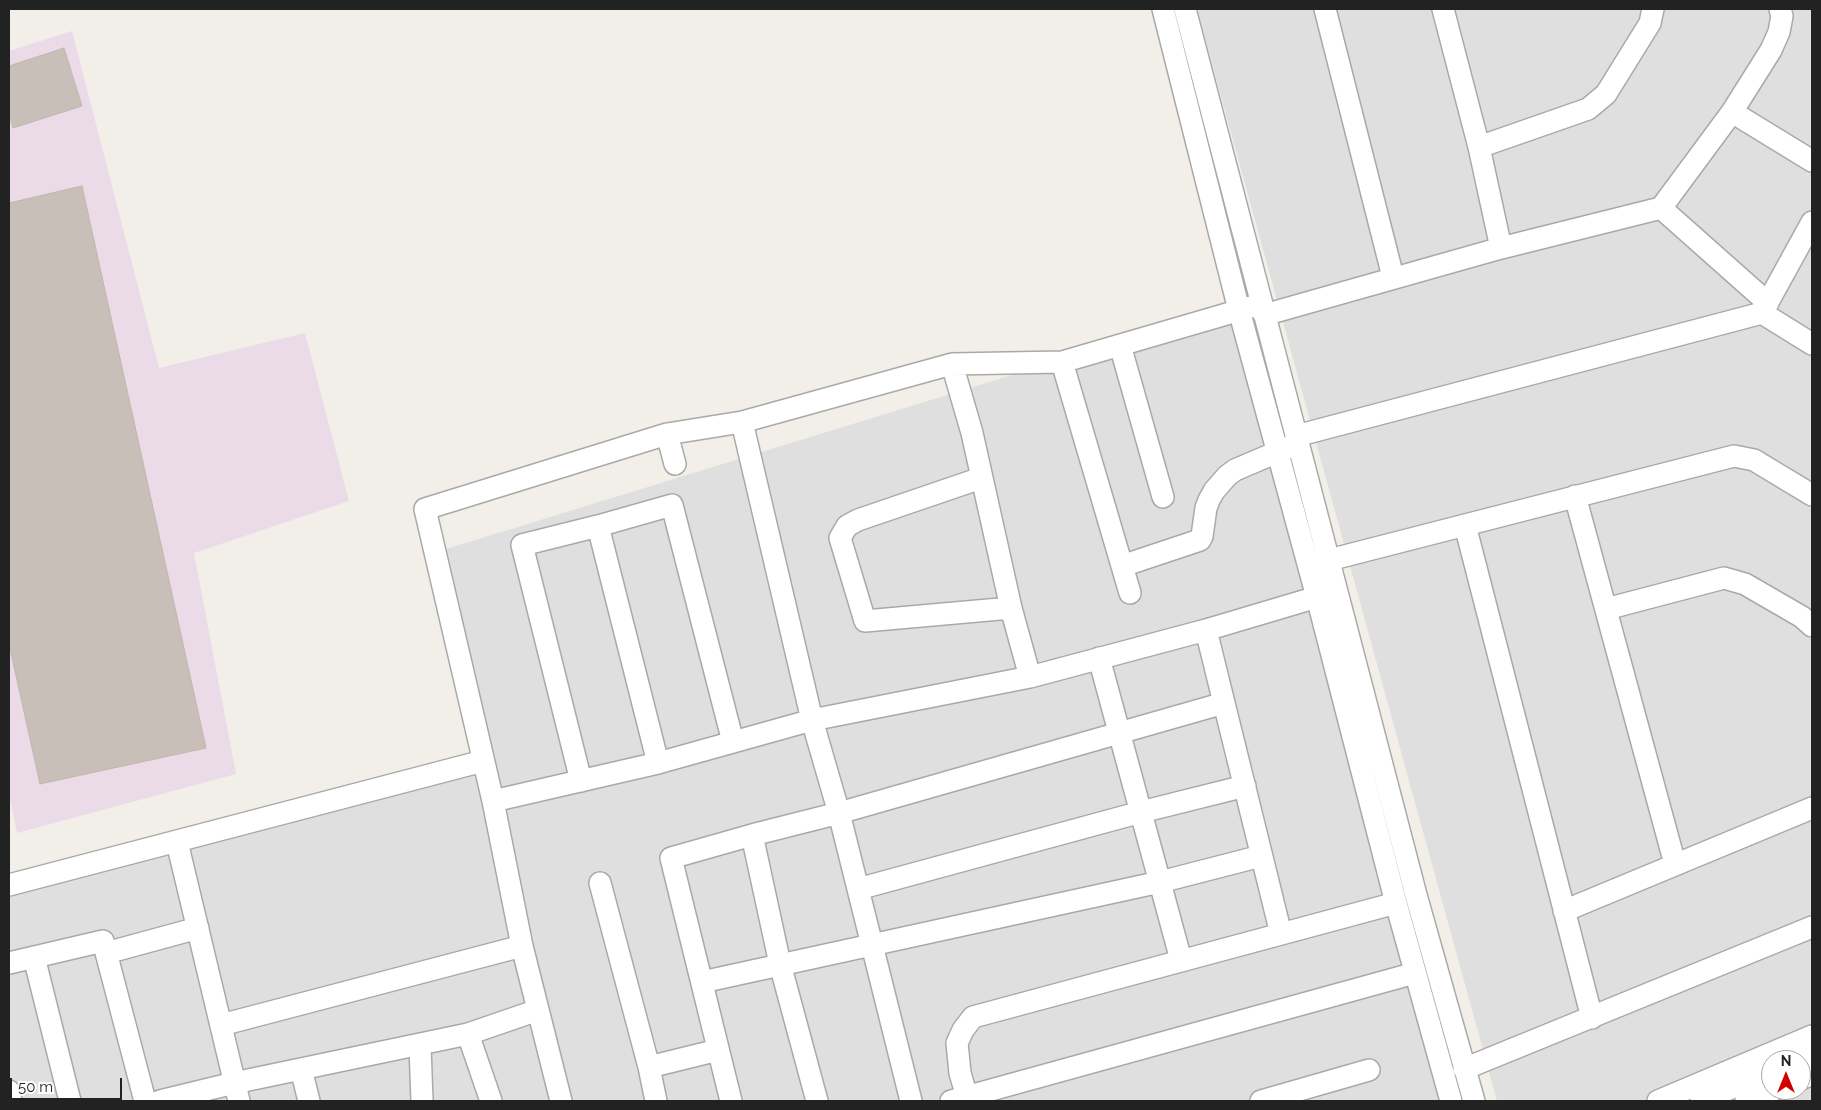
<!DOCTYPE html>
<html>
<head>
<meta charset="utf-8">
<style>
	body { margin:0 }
	#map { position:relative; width:1821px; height:1110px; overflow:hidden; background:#f2efe9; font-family:Raleway,sans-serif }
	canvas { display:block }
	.frame { position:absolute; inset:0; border:10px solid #222; pointer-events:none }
	.north { position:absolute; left:1761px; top:1050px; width:50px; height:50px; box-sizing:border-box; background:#fff; border:1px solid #a7a7a7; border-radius:50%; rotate:0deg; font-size:14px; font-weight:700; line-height:20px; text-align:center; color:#222 }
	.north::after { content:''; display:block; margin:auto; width:18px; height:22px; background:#d40000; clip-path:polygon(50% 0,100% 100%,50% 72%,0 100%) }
	.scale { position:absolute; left:10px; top:1078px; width:112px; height:22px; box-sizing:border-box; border:2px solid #222; border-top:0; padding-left:6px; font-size:15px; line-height:18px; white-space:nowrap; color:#222; -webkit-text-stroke:4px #fff; paint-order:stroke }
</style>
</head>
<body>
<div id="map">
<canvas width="1821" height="1110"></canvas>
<div class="frame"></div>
<div class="north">N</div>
<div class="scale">50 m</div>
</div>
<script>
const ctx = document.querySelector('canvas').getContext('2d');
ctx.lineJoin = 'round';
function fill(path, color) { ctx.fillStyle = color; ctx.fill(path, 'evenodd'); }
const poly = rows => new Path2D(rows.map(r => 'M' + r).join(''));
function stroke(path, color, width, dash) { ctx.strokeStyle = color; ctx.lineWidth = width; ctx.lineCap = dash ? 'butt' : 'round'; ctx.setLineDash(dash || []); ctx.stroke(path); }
fill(poly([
	[1197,9,1812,9,1812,1101,1497,1101],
	[1771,1060,1801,1060,1801,1090,1771,1090],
	[1240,305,1453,1101,9,1101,9,896,493,769,446,549]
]), '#e0dfdf');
fill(poly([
	[72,31,159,368,305,333,349,501,194,553,236,774,17,833,9,795,9,51]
]), '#ebdbe8');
const building = poly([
	[64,48,82,106,13,128,9,114,9,66,64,48],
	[82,186,206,748,40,784,9,644,9,203,82,186]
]);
fill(building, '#c7bfb8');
stroke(building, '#c4b6ab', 1);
const minor = poly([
	[1163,9,1239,310,1317,597,1396,903,1451,1101],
	[1185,9,1416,895,1474,1101],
	[1325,9,1393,277],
	[1443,9,1479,147,1501,248],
	[1732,112,1812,161],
	[1479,147,1588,109,1606,94,1650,23,1653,9],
	[1661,208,1768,303],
	[1812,222,1762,313,1812,344],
	[1264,315,1501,248,1661,208,1732,112,1771,50,1779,32,1782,16,1780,9],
	[1120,345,1163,497],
	[1062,362,1130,593],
	[952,364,972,433,1011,608,1030,677],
	[742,422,812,720,839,813,911,1101],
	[667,434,675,464],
	[1296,436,1762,313],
	[981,478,858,520,847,526,840,538,865,621,1011,608],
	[1575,496,1675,864],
	[1465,525,1592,1018],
	[1329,560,1734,456,1754,460,1812,495],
	[1122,566,1200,540,1202,536,1206,508,1209,500,1214,491,1227,476,1235,470,1289,447],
	[1606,609,1724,578,1745,584,1802,617,1812,626],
	[1206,630,1281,934],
	[1099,658,1181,960],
	[658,763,598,526,672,505,733,742],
	[581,781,522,545,598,526],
	[493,801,658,763,812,720,1030,677,1206,630,1317,597],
	[752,835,780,964,817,1101],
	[177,842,239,1101],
	[600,883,649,1067,656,1101],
	[9,885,483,761],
	[858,889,1141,812,1245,786],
	[1564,911,1812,808],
	[106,953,198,928],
	[34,957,70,1101],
	[9,963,103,941,145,1101],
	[702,982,1160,882,1261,856],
	[221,1025,522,946],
	[468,1034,491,1101],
	[420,1046,422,1101],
	[1797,1060,1812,1053],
	[649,1067,718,1050],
	[301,1069,309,1101],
	[1464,1069,1812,927],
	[1801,1079,1812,1074],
	[9,1091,11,1101],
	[967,1097,960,1073,957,1043,963,1030,973,1017,1396,903],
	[160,1101,234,1083,468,1034,538,1010],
	[561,1101,522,946,493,801,425,509,667,434,742,422,952,364,1062,362,1261,304],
	[731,1101,671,858,752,835,839,813,1224,703],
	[951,1101,1415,973],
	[1261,1101,1369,1070],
	[1658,1101,1812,1036],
	[1701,1101,1771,1071],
	[1746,1101,1774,1090]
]);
stroke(minor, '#a9a9a9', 24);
stroke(minor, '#fff', 21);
</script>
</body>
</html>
